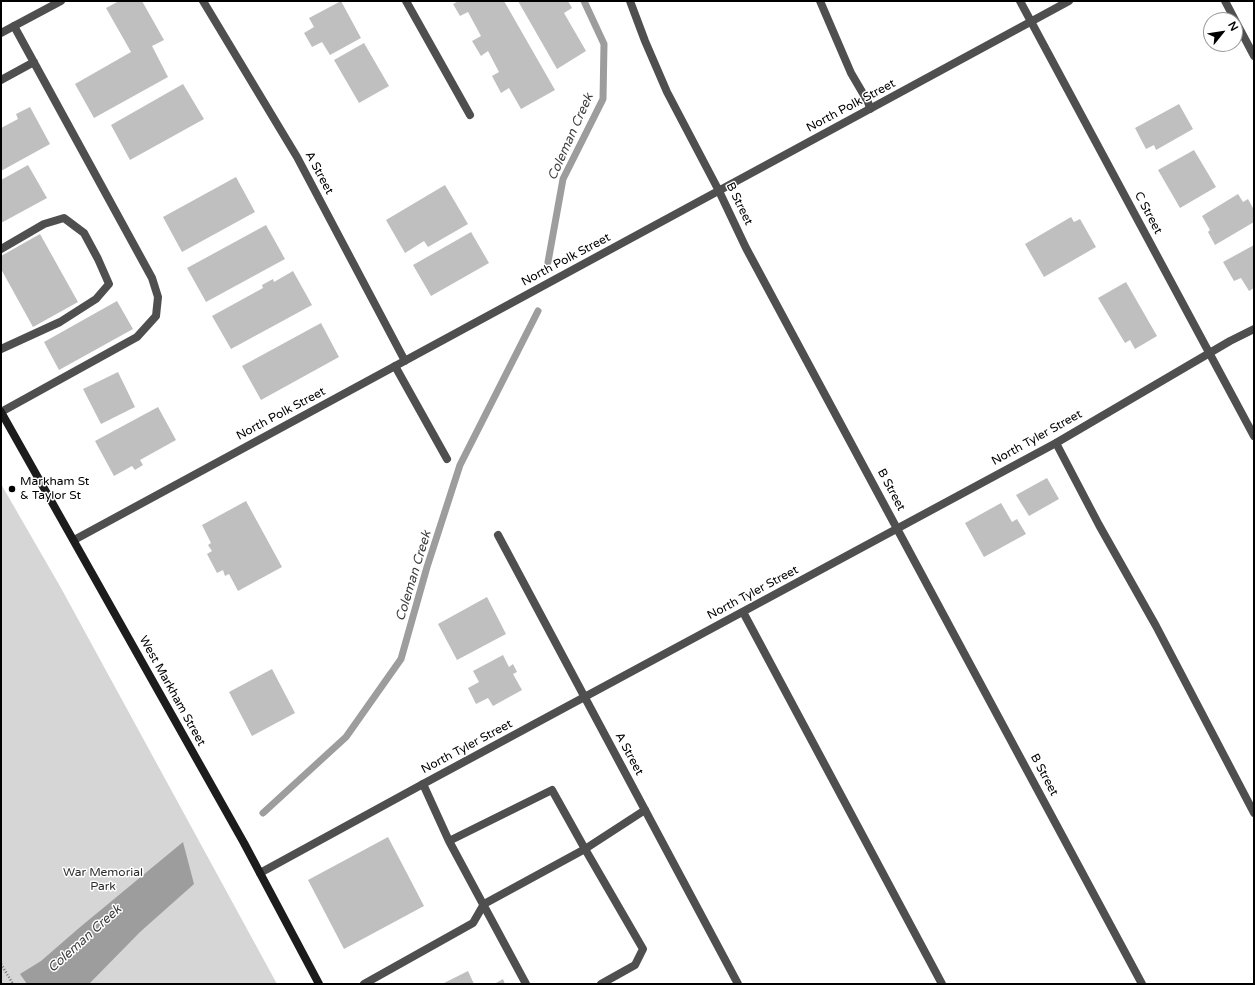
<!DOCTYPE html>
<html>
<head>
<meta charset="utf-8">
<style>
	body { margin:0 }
	#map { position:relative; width:1255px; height:985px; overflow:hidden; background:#fff; font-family:"Varela Round",sans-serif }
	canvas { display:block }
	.frame { position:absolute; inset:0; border:2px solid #000; pointer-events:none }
	.north { position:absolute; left:1203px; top:12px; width:40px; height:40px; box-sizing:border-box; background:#fff; border:1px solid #999; border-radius:50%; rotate:60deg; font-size:11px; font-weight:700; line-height:16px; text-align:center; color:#000 }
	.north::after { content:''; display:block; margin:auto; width:14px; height:18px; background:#000; clip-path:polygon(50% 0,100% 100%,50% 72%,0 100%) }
</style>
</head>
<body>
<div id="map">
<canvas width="1255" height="985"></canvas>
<div class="frame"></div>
<div class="north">N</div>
</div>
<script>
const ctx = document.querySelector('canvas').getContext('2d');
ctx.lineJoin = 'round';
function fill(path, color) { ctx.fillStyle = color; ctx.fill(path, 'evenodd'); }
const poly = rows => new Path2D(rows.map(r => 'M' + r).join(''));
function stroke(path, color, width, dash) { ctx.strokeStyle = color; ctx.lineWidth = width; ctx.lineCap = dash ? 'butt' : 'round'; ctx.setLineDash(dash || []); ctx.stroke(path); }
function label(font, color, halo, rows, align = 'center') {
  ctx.font = font + ' "Varela Round",sans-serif'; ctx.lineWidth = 3; ctx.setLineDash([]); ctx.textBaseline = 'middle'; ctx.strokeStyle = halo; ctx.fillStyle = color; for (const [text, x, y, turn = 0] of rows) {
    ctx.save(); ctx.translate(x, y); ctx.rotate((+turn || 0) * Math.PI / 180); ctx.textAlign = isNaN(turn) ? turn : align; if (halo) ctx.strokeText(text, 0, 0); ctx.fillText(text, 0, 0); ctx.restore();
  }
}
fill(poly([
	[1,484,61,588,277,984,1,984]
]), '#d6d6d6');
fill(poly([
	[183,842,194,884,140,932,89,984,27,984,20,974,41,961,79,928]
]), '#9d9d9d');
stroke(poly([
	[548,262,563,179,603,99,604,44,584,1],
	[263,813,346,737,401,659,427,567,460,465,538,311]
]), '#9d9d9d', 7);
fill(poly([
	[119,1,142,1,164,40,152,46,168,77,94,118,75,84,131,52,106,8],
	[341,1,361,38,330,55,322,42,312,47,304,33,314,27,309,18],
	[459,1,504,1,555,90,521,109,509,88,501,93,492,76,499,72,488,51,481,56,472,41,481,36,468,12,460,16,453,4],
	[518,1,568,1,572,8,564,13,586,51,557,69],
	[364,43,389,86,359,103,334,60],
	[183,84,204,119,130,160,111,125],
	[1179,104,1193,129,1156,150,1154,145,1146,149,1135,128],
	[30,107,50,144,1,171,1,128,18,119,16,114],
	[1194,150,1216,187,1180,208,1158,170],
	[28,165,47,198,1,223,1,180],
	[236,177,255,212,182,252,163,217],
	[445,185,468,224,428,247,424,241,405,253,386,220],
	[1238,194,1243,202,1248,199,1254,210,1254,222,1215,245,1208,232,1210,230,1202,216],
	[1071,217,1074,222,1080,219,1096,247,1044,277,1025,244],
	[266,225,285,259,206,302,187,268],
	[471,232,489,263,431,296,413,265],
	[40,234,78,302,33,327,1,269,1,256],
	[1254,245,1254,288,1249,291,1241,278,1234,281,1223,262],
	[293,271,312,305,231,349,212,316,263,288,262,285,273,279,274,282],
	[1126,282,1157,336,1135,349,1130,340,1125,343,1098,298],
	[117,301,133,329,59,370,44,342],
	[321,323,339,357,261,400,242,366],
	[118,372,135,407,101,424,83,389],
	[158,407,176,440,140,460,143,465,135,470,132,466,114,476,95,441],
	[1047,478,1059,499,1029,516,1016,495],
	[246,501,282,567,238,591,229,574,225,576,223,570,217,573,207,554,212,551,208,545,211,543,202,525],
	[1001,503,1012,522,1017,519,1026,534,984,557,965,523],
	[487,597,506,634,457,660,438,624],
	[503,655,509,667,513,664,517,672,513,674,522,690,493,706,488,698,476,704,468,688,479,682,473,671],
	[272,669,295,713,252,736,229,692],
	[388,837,424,906,344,949,308,880],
	[468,971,474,984,442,984],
	[503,979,505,984,494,984]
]), '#bfbfbf');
stroke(poly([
	[1,964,13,984]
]), '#717171', 2.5, [1, 2]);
stroke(poly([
	[406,1,470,115],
	[820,1,851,73,868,102,870,109],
	[1225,1,1235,20],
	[1235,20,1254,56],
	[1,80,34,62],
	[1,249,44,224,64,218,84,233,98,259,109,284,96,299,60,322,1,349],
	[395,366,447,459],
	[1,412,137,337,156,316,158,297,152,278,14,26],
	[1056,443,1099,525,1156,626,1254,813],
	[743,612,942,984],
	[423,784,449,841,526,984],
	[449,841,552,790,585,849,643,949,635,965,601,984],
	[364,984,473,923,484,904,585,849,645,810]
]), '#4f4f4f', 8);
stroke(poly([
	[203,1,297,157,405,361],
	[630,1,645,41,667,92,719,191,746,248,1142,984],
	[1020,1,1254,436],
	[1,33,61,1],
	[498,535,738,984],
	[74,540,1069,1],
	[260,873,423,784,1056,443,1230,341,1254,329]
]), '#4f4f4f', 8);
stroke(poly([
	[1,412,244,843,319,984]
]), '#1c1c1c', 8);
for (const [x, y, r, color] of [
	[12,489,4,"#000"]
]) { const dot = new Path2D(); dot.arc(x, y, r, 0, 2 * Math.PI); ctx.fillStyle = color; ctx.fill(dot); stroke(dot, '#fff', 1.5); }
label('12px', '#000', '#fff', [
	["North Polk Street",851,106,-28],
	["A Street",319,173,62],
	["B Street",739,204,64],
	["C Street",1148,213,62],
	["North Polk Street",566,260,-28],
	["North Polk Street",281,414,-28],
	["North Tyler Street",1037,438,-29],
	["B Street",891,490,62],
	["North Tyler Street",753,593,-28],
	["West Markham Street",172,691,61],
	["North Tyler Street",467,747,-28],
	["A Street",629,754,62],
	["B Street",1044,775,62]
]);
label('12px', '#000', '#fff', [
	["Markham St",20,482],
	["& Taylor St",20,496]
], 'left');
label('12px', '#2d2d2d', '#fff', [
	["War Memorial",103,873],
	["Park",103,887]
]);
label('italic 13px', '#3e3e3e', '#fff', [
	["Coleman Creek",571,137,-66],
	["Coleman Creek",414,576,-73],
	["Coleman Creek",85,939,-42]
]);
</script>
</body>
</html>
